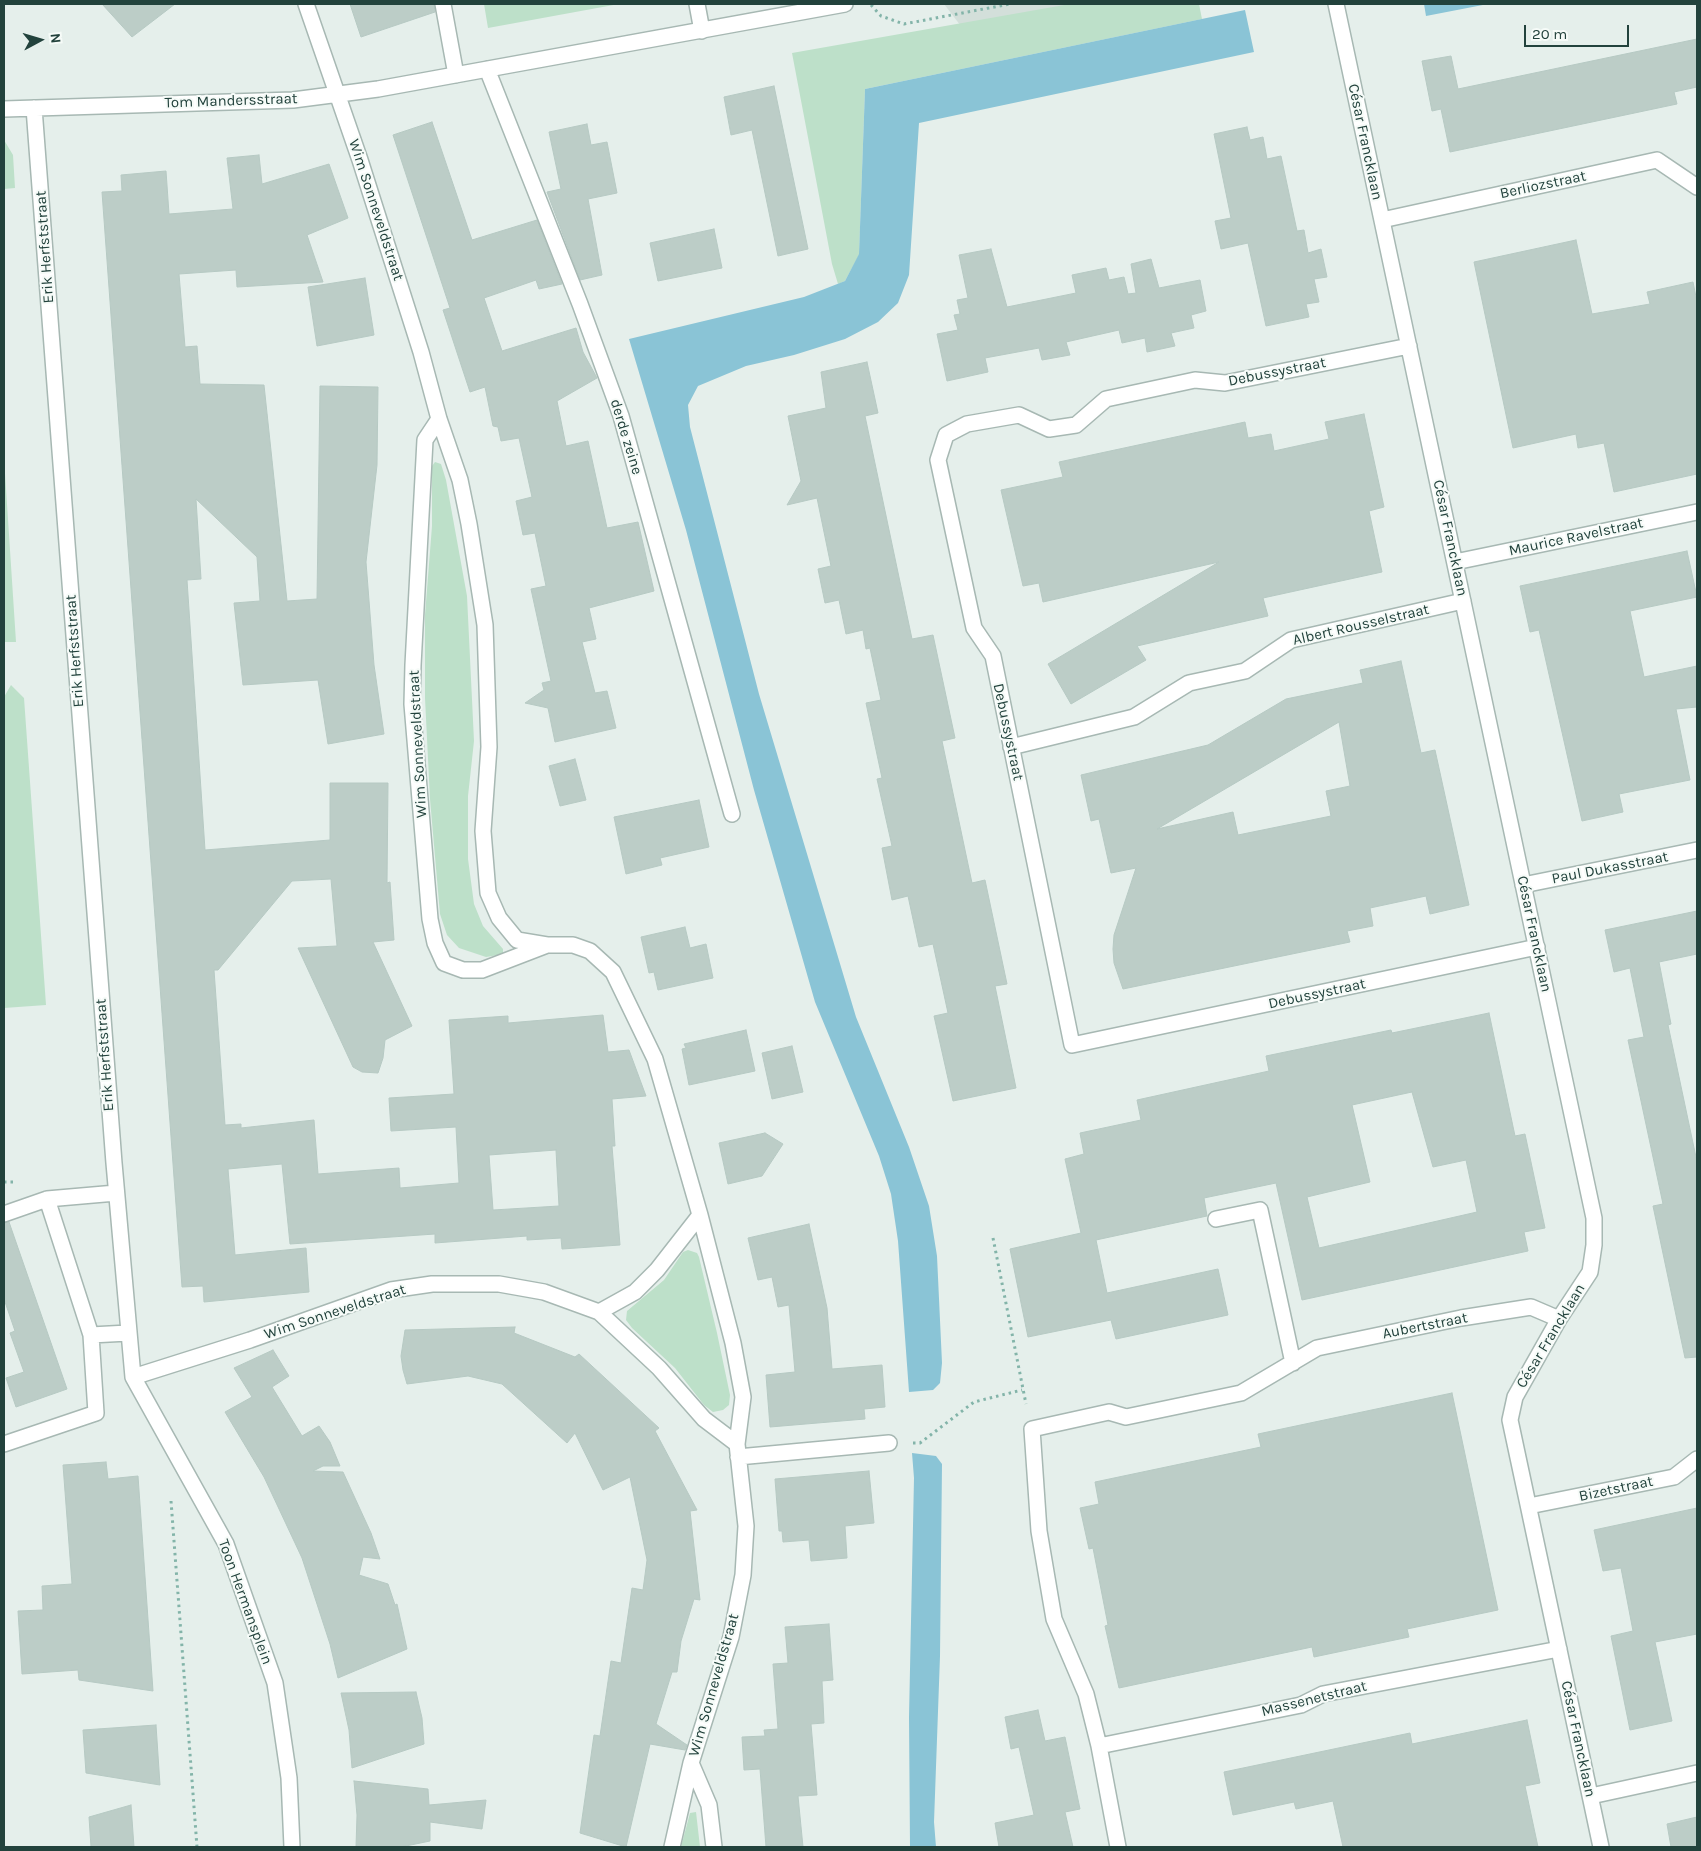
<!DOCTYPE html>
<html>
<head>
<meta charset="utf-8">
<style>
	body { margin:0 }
	#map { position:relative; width:1701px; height:1851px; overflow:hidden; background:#e5efeb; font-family:Karla,sans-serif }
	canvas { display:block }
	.frame { position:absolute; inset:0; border:5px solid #22423c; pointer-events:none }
	.north { position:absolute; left:15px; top:15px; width:50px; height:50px; -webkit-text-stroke:4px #f6fbf8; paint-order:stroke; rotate:84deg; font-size:14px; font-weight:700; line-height:20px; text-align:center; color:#22423c }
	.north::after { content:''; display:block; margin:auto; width:18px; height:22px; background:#22423c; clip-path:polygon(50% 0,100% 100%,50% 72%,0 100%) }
	.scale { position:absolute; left:1524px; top:25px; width:105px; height:22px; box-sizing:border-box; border:2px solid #22423c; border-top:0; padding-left:6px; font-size:15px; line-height:18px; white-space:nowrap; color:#22423c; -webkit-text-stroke:4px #f6fbf8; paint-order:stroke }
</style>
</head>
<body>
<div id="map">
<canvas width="1701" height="1851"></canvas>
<div class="frame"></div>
<div class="north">N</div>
<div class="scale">20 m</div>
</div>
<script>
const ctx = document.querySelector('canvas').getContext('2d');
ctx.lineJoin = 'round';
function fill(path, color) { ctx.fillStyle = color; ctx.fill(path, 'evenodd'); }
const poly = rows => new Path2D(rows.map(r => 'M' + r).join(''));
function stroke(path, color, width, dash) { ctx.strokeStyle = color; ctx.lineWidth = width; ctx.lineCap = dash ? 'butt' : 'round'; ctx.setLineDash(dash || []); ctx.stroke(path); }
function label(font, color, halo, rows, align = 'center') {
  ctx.font = font + ' Karla,sans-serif'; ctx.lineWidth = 4; ctx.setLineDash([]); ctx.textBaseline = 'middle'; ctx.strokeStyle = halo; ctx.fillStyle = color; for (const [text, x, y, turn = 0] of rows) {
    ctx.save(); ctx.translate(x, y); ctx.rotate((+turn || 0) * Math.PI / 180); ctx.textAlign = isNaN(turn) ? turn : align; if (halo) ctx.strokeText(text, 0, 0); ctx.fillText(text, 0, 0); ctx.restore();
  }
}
fill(poly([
	[944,4,1149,4,967,34]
]), '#d3dfda');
fill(poly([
	[484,4,619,4,488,28],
	[1070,4,1199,4,1202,19,865,89,859,255,845,281,838,284,832,264,792,53],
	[4,140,13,155,15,188,4,189],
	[4,458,16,642,4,642],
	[435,462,441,464,446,480,467,596,474,741,468,796,468,859,474,904,483,926,503,949,503,953,498,955,486,957,459,948,447,935,440,914,430,799,425,698,425,615,432,526,432,466],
	[11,685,24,698,46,1005,4,1008,4,697],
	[688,1250,697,1253,699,1257,717,1333,730,1395,729,1405,723,1410,713,1412,704,1405,675,1368,632,1328,626,1320,627,1311,664,1280,683,1252],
	[696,1812,700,1847,681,1847,690,1813]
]), '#bde0c9');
fill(poly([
	[1424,4,1488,4,1426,16],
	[1245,10,1254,52,919,123,909,275,898,303,878,322,845,339,794,355,746,366,698,386,688,405,690,427,759,694,835,947,856,1017,909,1147,929,1206,937,1256,942,1363,940,1383,933,1390,909,1392,898,1241,891,1194,879,1156,815,1002,754,790,686,530,629,339,804,297,845,281,859,254,865,89],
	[912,1453,936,1456,942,1464,940,1656,934,1822,936,1847,910,1847,909,1717,914,1478]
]), '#8ac4d6');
const building = poly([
	[102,4,175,4,132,37,102,4],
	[350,4,434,4,435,12,361,37,350,4],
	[1697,39,1697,87,1674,92,1677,104,1450,152,1441,109,1432,111,1422,61,1451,56,1458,89,1697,39],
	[774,86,808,249,778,256,752,130,731,135,724,97,774,86],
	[432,122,472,240,537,220,562,284,539,289,536,280,484,298,502,351,576,328,583,352,597,378,557,401,566,446,588,441,607,528,638,522,654,591,589,608,596,639,582,642,595,693,607,691,616,728,555,742,548,708,525,703,544,690,542,683,551,681,531,589,546,586,535,533,523,535,516,501,532,497,519,438,501,441,498,427,493,426,485,387,470,392,443,310,450,308,393,135,432,122],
	[587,124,591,145,607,142,617,193,588,199,602,275,580,280,547,192,561,189,549,132,587,124],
	[1247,127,1250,140,1263,137,1267,159,1281,156,1297,231,1304,230,1308,253,1321,249,1327,277,1314,279,1319,302,1306,304,1309,317,1266,326,1248,243,1221,249,1215,221,1231,218,1214,134,1247,127],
	[259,155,262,184,329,164,348,218,307,235,323,282,237,287,236,270,179,274,185,347,197,346,200,384,264,385,287,601,317,599,320,386,378,387,377,465,366,562,374,665,384,734,328,744,318,680,243,685,234,603,260,601,257,557,196,499,201,579,187,580,205,850,330,840,330,783,388,783,387,883,390,882,394,940,373,942,412,1026,385,1040,383,1058,378,1073,362,1072,353,1067,298,948,337,946,331,879,292,881,218,970,214,970,225,1125,241,1124,241,1128,314,1120,318,1174,399,1168,400,1188,459,1183,456,1127,391,1131,389,1098,454,1094,449,1020,508,1016,508,1023,603,1015,608,1052,629,1050,646,1096,612,1099,615,1146,612,1146,620,1245,562,1249,561,1238,527,1240,527,1236,435,1243,435,1234,290,1244,282,1164,228,1169,235,1255,306,1248,309,1292,204,1302,203,1286,182,1287,102,192,122,191,121,175,166,171,169,214,233,209,227,158,259,155],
	[556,1150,559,1206,493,1210,489,1155,556,1150],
	[714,229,722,268,658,281,650,243,714,229],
	[1576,240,1592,314,1650,304,1647,292,1693,282,1697,302,1697,474,1614,492,1604,443,1578,448,1576,434,1513,448,1474,262,1576,240],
	[991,249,1007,307,1076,293,1072,275,1106,268,1109,280,1124,277,1128,294,1136,293,1131,264,1151,259,1159,288,1200,280,1206,311,1191,315,1194,328,1171,333,1175,346,1147,352,1145,338,1122,343,1119,330,1066,342,1070,355,1042,360,1039,348,985,358,988,372,947,381,937,334,958,330,954,315,960,314,957,300,968,298,959,255,991,249],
	[365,278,374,335,317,346,308,287,365,278],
	[867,362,878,413,865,416,912,639,933,635,955,738,942,741,965,850,972,883,985,880,1007,984,995,986,1016,1088,953,1101,934,1016,948,1013,933,944,919,947,908,896,892,900,882,848,892,846,877,779,882,778,866,703,881,700,870,648,866,649,863,630,846,634,839,600,825,603,818,569,831,566,817,498,787,505,801,481,788,416,826,408,821,372,867,362],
	[1364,414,1384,507,1369,511,1382,572,1263,598,1268,616,1137,646,1146,660,1071,704,1048,664,1219,562,1043,602,1039,583,1023,586,1001,490,1063,477,1059,462,1245,422,1248,438,1271,434,1274,451,1329,439,1325,422,1364,414],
	[1687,551,1697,597,1630,611,1644,677,1697,666,1697,707,1676,709,1690,780,1619,794,1623,812,1582,821,1539,630,1530,632,1520,586,1687,551],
	[1401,661,1421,753,1435,750,1469,905,1430,914,1426,896,1370,908,1373,926,1347,931,1350,942,1123,989,1114,963,1113,949,1114,935,1136,868,1111,873,1099,819,1091,821,1081,775,1208,745,1286,699,1363,683,1360,670,1401,661],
	[1339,722,1350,786,1326,791,1331,816,1238,835,1233,812,1157,829,1339,722],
	[575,759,586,800,560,806,549,766,575,759],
	[699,800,709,847,660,858,662,865,626,874,614,817,699,800],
	[1697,911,1697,954,1659,962,1671,1024,1668,1025,1697,1162,1697,1357,1685,1358,1653,1206,1663,1204,1628,1040,1644,1037,1630,968,1614,972,1605,930,1697,911],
	[685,927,690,948,706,944,713,978,658,990,654,972,649,973,641,937,685,927],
	[1489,1013,1515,1136,1525,1134,1545,1228,1524,1232,1528,1251,1302,1300,1276,1183,1204,1198,1207,1216,1096,1240,1107,1293,1218,1269,1228,1315,1116,1339,1111,1320,1028,1337,1010,1249,1081,1233,1065,1159,1084,1154,1080,1133,1141,1120,1137,1100,1269,1071,1266,1056,1391,1030,1392,1033,1489,1013],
	[1412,1092,1433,1167,1466,1160,1477,1212,1319,1248,1307,1197,1370,1182,1352,1105,1412,1092],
	[746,1030,755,1071,689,1085,682,1049,686,1048,684,1044,746,1030],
	[792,1046,803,1092,772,1099,762,1053,792,1046],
	[765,1133,783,1144,762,1176,728,1184,719,1143,765,1133],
	[9,1222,67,1389,16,1407,6,1378,24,1372,10,1333,15,1331,4,1299,4,1223,9,1222],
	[809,1224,827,1308,832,1369,882,1365,885,1407,864,1409,865,1419,770,1427,766,1375,795,1372,789,1305,778,1307,772,1277,758,1280,748,1238,809,1224],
	[515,1327,514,1333,575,1357,579,1354,659,1428,655,1431,697,1510,690,1511,700,1600,694,1599,681,1641,677,1672,672,1672,656,1724,687,1745,685,1750,650,1744,626,1847,580,1833,594,1735,600,1736,611,1661,621,1663,632,1588,643,1590,647,1560,630,1477,603,1490,575,1433,567,1443,502,1384,468,1376,407,1384,403,1370,401,1356,405,1330,515,1327],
	[273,1350,289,1376,272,1387,302,1436,319,1426,330,1442,340,1466,323,1466,313,1471,343,1472,371,1533,380,1559,363,1557,359,1575,388,1584,395,1605,397,1604,407,1649,338,1678,330,1644,302,1558,264,1477,225,1412,252,1397,234,1368,273,1350],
	[1452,1393,1498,1610,1407,1629,1409,1637,1314,1657,1312,1647,1119,1688,1105,1626,1108,1625,1093,1548,1089,1549,1080,1508,1099,1504,1095,1482,1261,1447,1258,1434,1452,1393],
	[106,1462,108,1479,138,1476,153,1691,79,1680,78,1670,22,1674,18,1611,43,1610,42,1586,72,1584,63,1465,106,1462],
	[869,1471,874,1523,845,1526,847,1558,811,1561,809,1540,783,1542,782,1531,779,1531,775,1479,869,1471],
	[1697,1508,1697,1634,1655,1642,1672,1721,1630,1730,1611,1636,1633,1631,1621,1568,1603,1571,1594,1530,1697,1508],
	[829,1624,833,1680,822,1681,824,1723,811,1724,817,1795,798,1796,803,1847,766,1847,760,1769,744,1770,742,1737,765,1736,764,1730,778,1729,773,1664,788,1663,785,1627,829,1624],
	[416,1692,422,1718,424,1744,352,1768,349,1730,341,1693,416,1692],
	[1038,1710,1045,1741,1065,1737,1080,1809,1065,1812,1073,1847,999,1847,995,1823,1034,1815,1019,1747,1011,1749,1005,1717,1038,1710],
	[1527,1720,1540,1783,1525,1786,1538,1847,1343,1847,1333,1801,1296,1809,1294,1802,1233,1815,1224,1772,1410,1733,1412,1744,1527,1720],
	[156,1725,160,1785,86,1773,83,1730,156,1725],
	[354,1781,428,1789,429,1805,486,1800,482,1829,430,1822,430,1841,401,1847,356,1847,357,1815,354,1781],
	[131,1805,134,1847,91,1847,89,1817,131,1805],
	[1697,1817,1697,1847,1671,1847,1667,1824,1697,1817]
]);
fill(building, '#bccdc7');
stroke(building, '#b6c9c3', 1);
const minor = poly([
	[306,4,360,160,421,352,439,419,460,480,469,524,485,625,489,747,483,831,488,893,499,918,517,940,547,945,573,945,590,951,613,972,655,1059,700,1215,733,1343,743,1397,737,1444],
	[443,4,456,75],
	[697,4,702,31],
	[1336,4,1594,1218,1594,1245,1590,1272,1559,1319,1515,1397,1510,1420,1601,1847],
	[487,69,580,304,621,416,732,814],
	[34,108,114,1163,133,1377,226,1544,275,1683,289,1778,292,1847],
	[4,109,293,100,378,89,845,4],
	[1382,220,1657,160,1697,187],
	[1409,346,1225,383,1195,380,1106,399,1076,425,1049,429,1019,415,967,424,946,435,938,460,974,628,993,656,1072,1045,1537,947],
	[439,419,425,440,413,665,412,704,430,919,435,943,444,963,463,970,482,970,547,945],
	[1455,562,1697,512],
	[1011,747,1134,717,1189,683,1245,671,1291,640,1463,601],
	[1523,885,1697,850],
	[4,1214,47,1199,116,1193],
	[1216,1219,1260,1210,1293,1363],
	[599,1312,635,1292,657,1270,700,1215],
	[91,1335,128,1333],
	[133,1377,250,1340,391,1290,432,1284,499,1284,544,1292,599,1312,659,1368,704,1419,737,1444,746,1526,743,1575,731,1637,691,1763,672,1847],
	[4,1444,96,1413,91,1335,47,1199],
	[738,1457,889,1443],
	[1529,1506,1674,1477,1697,1459],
	[1099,1746,1301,1705,1323,1694,1559,1649],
	[691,1763,709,1805,714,1847],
	[1591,1796,1697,1773],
	[1118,1847,1099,1746,1086,1694,1054,1619,1039,1531,1032,1429,1109,1412,1126,1417,1241,1393,1317,1348,1461,1318,1531,1307,1559,1319]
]);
stroke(minor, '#a7b8b3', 18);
stroke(poly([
	[871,5,881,16,904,24,1010,4],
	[4,1182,13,1182],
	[993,1238,1026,1404],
	[913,1443,920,1443,974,1402,1022,1390],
	[171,1501,197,1847]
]), '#83b4a9', 3, [2.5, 4]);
stroke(minor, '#fff', 15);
label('15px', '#22423c', '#f6fbf8', [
	["Tom Mandersstraat",231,101,-2],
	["César Francklaan",1365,142,78],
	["Berliozstraat",1543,185,-12],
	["Wim Sonneveldstraat",376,210,72],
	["Erik Herfststraat",45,247,-94],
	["Debussystraat",1277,372,-11],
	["derde zeine",626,437,73],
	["Maurice Ravelstraat",1576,537,-12],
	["César Francklaan",1450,538,78],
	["Albert Rousselstraat",1361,625,-13],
	["Erik Herfststraat",75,651,-94],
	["Debussystraat",1008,732,78],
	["Wim Sonneveldstraat",418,744,-93],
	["Paul Dukasstraat",1610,868,-11],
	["César Francklaan",1534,934,78],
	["Debussystraat",1317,994,-12],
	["Erik Herfststraat",105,1055,-94],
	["Wim Sonneveldstraat",335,1312,-18],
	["Aubertstraat",1425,1326,-11],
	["César Francklaan",1551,1336,-59],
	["Bizetstraat",1616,1489,-12],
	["Toon Hermansplein",245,1602,70],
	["Wim Sonneveldstraat",714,1685,-74],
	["Massenetstraat",1314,1699,-14],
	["César Francklaan",1578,1739,78]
]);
</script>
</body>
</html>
